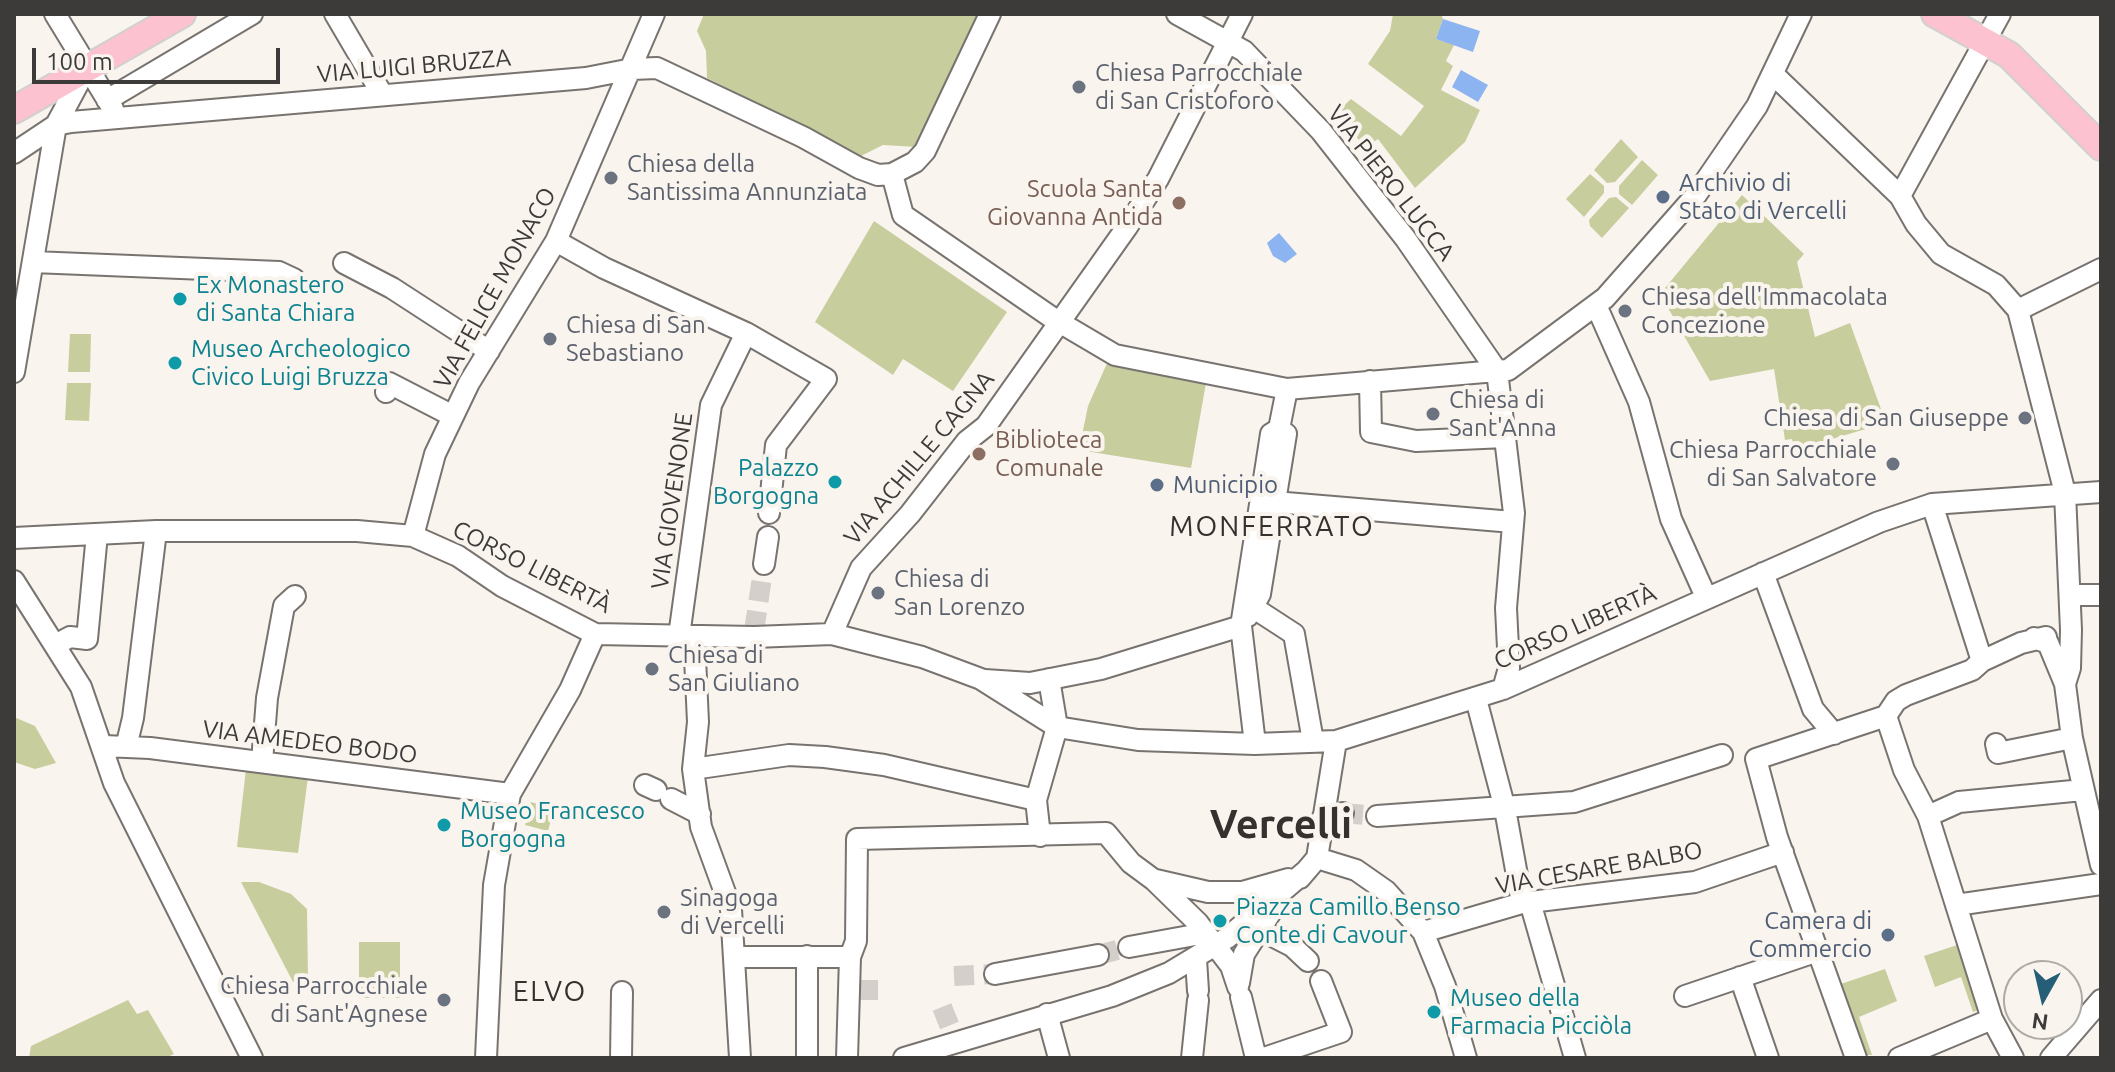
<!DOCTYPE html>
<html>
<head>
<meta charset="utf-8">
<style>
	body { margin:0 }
	#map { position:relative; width:2115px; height:1072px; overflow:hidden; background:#faf4ef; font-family:Ubuntu,sans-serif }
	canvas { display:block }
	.frame { position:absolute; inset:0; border:16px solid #3d3b39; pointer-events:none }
	.north { position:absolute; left:2003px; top:960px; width:80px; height:80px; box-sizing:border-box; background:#faf4ef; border:2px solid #aeaaa6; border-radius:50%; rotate:188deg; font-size:22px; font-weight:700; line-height:32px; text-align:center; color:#3d3b39 }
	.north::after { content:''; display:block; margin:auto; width:28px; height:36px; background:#265e78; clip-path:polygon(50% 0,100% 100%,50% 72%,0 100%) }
	.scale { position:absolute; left:32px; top:48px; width:248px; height:36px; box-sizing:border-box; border:4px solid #3d3b39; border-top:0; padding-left:10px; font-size:24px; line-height:28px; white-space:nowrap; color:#3d3b39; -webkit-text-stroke:6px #faf4ef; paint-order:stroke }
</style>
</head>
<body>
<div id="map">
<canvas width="2115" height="1072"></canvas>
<div class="frame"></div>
<div class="north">N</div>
<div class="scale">100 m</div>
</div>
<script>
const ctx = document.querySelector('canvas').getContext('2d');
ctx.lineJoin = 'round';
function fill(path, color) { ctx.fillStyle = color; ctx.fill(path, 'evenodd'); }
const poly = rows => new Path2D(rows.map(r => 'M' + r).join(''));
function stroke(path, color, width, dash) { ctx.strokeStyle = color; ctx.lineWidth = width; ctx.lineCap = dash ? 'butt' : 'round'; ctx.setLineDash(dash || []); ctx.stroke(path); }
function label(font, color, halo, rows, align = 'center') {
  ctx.font = font + ' Ubuntu,sans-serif'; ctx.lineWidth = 8; ctx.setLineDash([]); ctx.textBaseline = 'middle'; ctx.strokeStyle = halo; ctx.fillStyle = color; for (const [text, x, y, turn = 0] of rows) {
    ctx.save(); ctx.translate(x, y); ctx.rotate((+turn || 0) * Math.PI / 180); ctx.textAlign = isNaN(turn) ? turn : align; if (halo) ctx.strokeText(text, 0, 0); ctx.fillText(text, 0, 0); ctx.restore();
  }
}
fill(poly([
	[704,14,979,14,917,147,883,145,861,156,707,78,706,51,697,31],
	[1393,14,1441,14,1443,19,1436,39,1454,45,1446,61,1453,66,1441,90,1480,110,1465,142,1415,188,1378,139,1365,148,1337,112,1351,99,1401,136,1424,106,1368,64,1390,31],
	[1621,139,1638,157,1615,182,1607,183,1594,170],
	[1642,160,1658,175,1632,205,1619,194,1619,186],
	[1590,174,1604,186,1604,193,1584,217,1566,199],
	[1742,195,1804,254,1797,262,1815,337,1850,323,1886,423,1795,450,1792,439,1785,440,1774,369,1710,381,1660,294],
	[1616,197,1629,208,1602,238,1590,226,1589,220,1609,198],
	[874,221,1007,312,953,391,903,359,893,375,815,322],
	[70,334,91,334,90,372,68,372],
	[1108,361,1206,383,1191,468,1079,450,1088,406],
	[67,383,91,383,89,421,65,420],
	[14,717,35,726,56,763,35,769,14,762],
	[246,769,308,777,298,853,237,847],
	[531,802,554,809,548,831,525,825],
	[241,882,259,882,291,894,307,909,308,978,293,982],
	[359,942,400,942,400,998,359,998],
	[1960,944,1981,1009,1973,1012,1961,977,1935,987,1924,956],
	[1885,969,1897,1001,1859,1017,1872,1055,1863,1055,1832,987],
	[128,1000,137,1014,148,1010,174,1054,165,1058,29,1058,31,1046]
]), '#c8cd9e');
fill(poly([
	[1443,19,1480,31,1473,52,1436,39],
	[1461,70,1488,85,1478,102,1452,87],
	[1279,233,1297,254,1285,263,1273,256,1267,243]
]), '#8cb4f1');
stroke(poly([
	[754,631,764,564],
	[1343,813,1377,816],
	[1098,955,1129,947],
	[954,976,995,974],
	[858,990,881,990],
	[942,1007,952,1032]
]), '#d4cfcb', 20, [20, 10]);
const minor = poly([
	[55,14,113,109],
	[335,14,382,94],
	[1177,14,1244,51,1321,131,1405,238,1497,371,1514,513,1506,608,1509,668,1503,689],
	[1774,75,1900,196,1916,224,1941,254,1996,285,2018,310,2065,493,2071,630,2070,668,2065,684],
	[107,100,252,14],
	[14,153,56,125,71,122,586,78,632,69,657,68,803,137,859,168,878,175,892,174,915,162,925,151,990,14],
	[892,174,903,215,1054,319,1115,355,1287,389,1508,370,1605,298,1696,195,1757,106,1801,14],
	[1900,196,2000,14],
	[556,241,604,268,746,333,826,379,776,445,769,513],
	[33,262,279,272,294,279],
	[344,263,392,288,489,351],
	[1596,305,1639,402,1671,519,1706,597],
	[2018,310,2101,269],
	[14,372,56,125,86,69],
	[1370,381,1371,432,1416,441,1505,437],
	[386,392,389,383,453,416],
	[1274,502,1513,522],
	[1932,504,1982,661],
	[413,536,435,454,469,383,556,241,654,14],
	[14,538,156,531,357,531,413,536,458,556,502,586,595,634,754,637,832,634,922,657,981,679,1057,727,1138,740,1255,744,1336,741,1503,689,1879,522,1932,504,2101,492],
	[764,564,768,537],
	[1763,573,1813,709,1834,734],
	[14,581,81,687,114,783,252,1058],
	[2070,595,2101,595],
	[1254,608,1294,634,1313,741],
	[1248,616,1260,594,1286,434,1279,429],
	[832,634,861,568,910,514,967,441,986,426,1127,227,1158,179,1242,14],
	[679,636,711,405,746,333],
	[694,636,698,722,693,769,701,827,731,909,740,1058],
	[2034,638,2048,643,2065,684,2072,738,2101,865],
	[57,644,70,637,87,639,97,534],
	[985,680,1030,683,1101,669,1241,626],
	[1476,699,1505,809,1522,903],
	[1886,716,1904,770,1928,816,1992,1019,2013,1058],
	[1886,716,1896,701,1906,695,1972,670,1982,661,2021,643,2046,637],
	[1255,744,1241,626,1271,434,1279,429,1287,389],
	[1996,744,1998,753,2072,738],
	[104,746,150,748,510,794],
	[126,747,133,718,156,531],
	[1756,759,1777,837,1856,1058],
	[1756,759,1886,716],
	[262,762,267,698,284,606,295,596],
	[693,769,789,755,825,757,884,765,1036,800],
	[645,785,656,790],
	[671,799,700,814],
	[1377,816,1574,802,1722,755],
	[1928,816,1959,802,2083,790],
	[1323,817,1343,813],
	[1040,836,1036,800,1057,727,1049,679],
	[1317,858,1356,870,1386,891,1423,932,1445,986,1466,1058],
	[1300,878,1317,858,1336,741],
	[1156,880,1208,892,1242,892,1288,879],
	[1530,902,1575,1058],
	[1956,905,2101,884],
	[1259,929,1292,946,1308,961],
	[1423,932,1522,903,1695,882,1783,852],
	[1129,947,1206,933],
	[734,957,850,957],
	[1196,959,1198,991],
	[995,974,1098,955],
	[1740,977,1768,1058],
	[1239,983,1244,954,1271,912],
	[1685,996,1818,951],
	[1241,997,1256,1058],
	[1047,1014,1059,1058],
	[486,1058,494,885,510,794,570,690,595,634],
	[621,1058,622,992],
	[807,1058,807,956],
	[847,1058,850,957,856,941,857,839,1106,833,1131,863,1154,880,1198,923,1231,966,1238,987],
	[904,1058,1112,996,1169,973,1227,938,1306,871],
	[1192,1058,1198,1000],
	[1264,1058,1341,1032,1321,981],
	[1899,1058,1992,1019],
	[2051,1058,2101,1000]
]);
const major = poly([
	[1935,14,2009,55,2101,147],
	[14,110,182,14]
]);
stroke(minor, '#78736f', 24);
stroke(major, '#d0d0cf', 30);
stroke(minor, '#fff', 20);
stroke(major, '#fcc2cf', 26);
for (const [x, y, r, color] of [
	[1079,87,8,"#6b7280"],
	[611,178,8,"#6b7280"],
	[1663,197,8,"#5c6f8a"],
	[1179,203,8,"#8d6e63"],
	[180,299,8,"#0f9aa8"],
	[1625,311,8,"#6b7280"],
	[550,339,8,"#6b7280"],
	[175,363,8,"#0f9aa8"],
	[1433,414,8,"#6b7280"],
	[2025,418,8,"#6b7280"],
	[979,454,8,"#8d6e63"],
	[1893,464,8,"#6b7280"],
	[835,482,8,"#0f9aa8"],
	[1157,485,8,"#5c6f8a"],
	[878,593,8,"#6b7280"],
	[652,669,8,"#6b7280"],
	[444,825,8,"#0f9aa8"],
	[664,912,8,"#6b7280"],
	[1220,921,8,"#0f9aa8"],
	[1888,935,8,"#5c6f8a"],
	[444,1000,8,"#6b7280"],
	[1434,1012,8,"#0f9aa8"]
]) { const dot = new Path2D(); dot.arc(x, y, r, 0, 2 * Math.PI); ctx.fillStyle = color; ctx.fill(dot); stroke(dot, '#faf4ef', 3); }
label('24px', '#3d3b39', '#faf4ef', [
	["VIA LUIGI BRUZZA",414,66,-5],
	["VIA PIERO LUCCA",1391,183,52],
	["VIA FELICE MONACO",495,288,-61],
	["VIA ACHILLE CAGNA",919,458,-50],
	["VIA GIOVENONE",672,501,-82],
	["CORSO LIBERTÀ",532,567,27],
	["CORSO LIBERTÀ",1575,627,-24],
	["VIA AMEDEO BODO",310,742,7],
	["VIA CESARE BALBO",1599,868,-10]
]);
label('24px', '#5b616d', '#faf4ef', [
	["Chiesa Parrocchiale",1095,73],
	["di San Cristoforo",1095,101],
	["Chiesa della",627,164],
	["Santissima Annunziata",627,192],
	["Chiesa dell'Immacolata",1641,297],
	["Concezione",1641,325],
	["Chiesa di San",566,325],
	["Sebastiano",566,353],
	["Chiesa di",1449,400],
	["Sant'Anna",1449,428],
	["Chiesa di San Giuseppe",2009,418,"right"],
	["Chiesa Parrocchiale",1877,450,"right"],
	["di San Salvatore",1877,478,"right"],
	["Chiesa di",894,579],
	["San Lorenzo",894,607],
	["Chiesa di",668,655],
	["San Giuliano",668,683],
	["Sinagoga",680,898],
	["di Vercelli",680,926],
	["Chiesa Parrocchiale",428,986,"right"],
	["di Sant'Agnese",428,1014,"right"]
], 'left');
label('24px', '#4e5e75', '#faf4ef', [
	["Archivio di",1679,183],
	["Stato di Vercelli",1679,211],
	["Municipio",1173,485],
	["Camera di",1872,921,"right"],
	["Commercio",1872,949,"right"]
], 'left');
label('24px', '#785e54', '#faf4ef', [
	["Scuola Santa",1163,189],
	["Giovanna Antida",1163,217],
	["Biblioteca",995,440,"left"],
	["Comunale",995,468,"left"]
], 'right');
label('24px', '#0d838f', '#faf4ef', [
	["Ex Monastero",196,285],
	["di Santa Chiara",196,313],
	["Museo Archeologico",191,349],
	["Civico Luigi Bruzza",191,377],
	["Palazzo",819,468,"right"],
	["Borgogna",819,496,"right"],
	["Museo Francesco",460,811],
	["Borgogna",460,839],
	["Piazza Camillo Benso",1236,907],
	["Conte di Cavour",1236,935],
	["Museo della",1450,998],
	["Farmacia Picciòla",1450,1026]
], 'left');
ctx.letterSpacing = '2px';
label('28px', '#36312e', '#faf4ef', [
	["MONFERRATO",1272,527],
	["ELVO",550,992]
]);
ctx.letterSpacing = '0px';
label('bold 40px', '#36312e', '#faf4ef', [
	["Vercelli",1281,825]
]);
</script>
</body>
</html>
